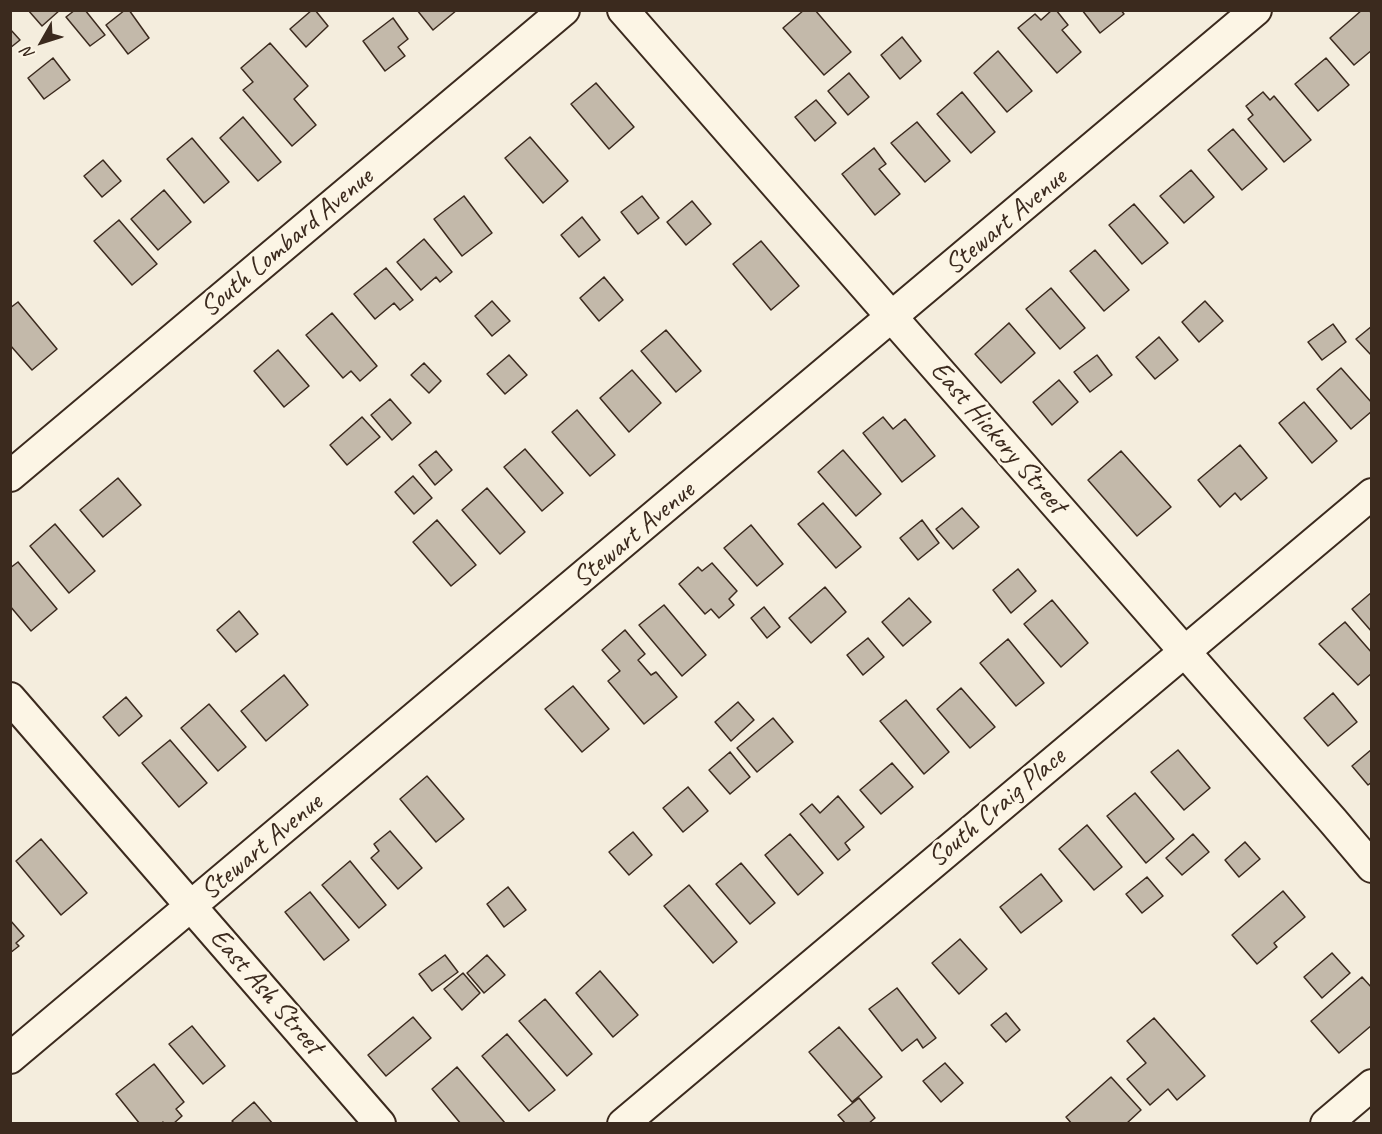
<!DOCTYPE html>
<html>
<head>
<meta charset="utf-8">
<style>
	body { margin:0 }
	#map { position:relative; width:1382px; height:1134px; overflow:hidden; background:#f4eddd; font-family:Caveat,sans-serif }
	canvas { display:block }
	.frame { position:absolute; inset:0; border:12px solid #3b2a1e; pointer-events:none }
	.north { position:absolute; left:12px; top:12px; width:60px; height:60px; -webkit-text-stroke:4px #fcf5e5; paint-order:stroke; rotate:231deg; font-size:16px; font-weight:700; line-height:24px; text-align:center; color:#3b2a1e }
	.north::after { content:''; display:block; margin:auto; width:21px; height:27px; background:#3b2a1e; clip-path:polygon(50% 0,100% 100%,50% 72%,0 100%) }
</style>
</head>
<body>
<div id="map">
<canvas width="1382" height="1134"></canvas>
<div class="frame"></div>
<div class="north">N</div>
</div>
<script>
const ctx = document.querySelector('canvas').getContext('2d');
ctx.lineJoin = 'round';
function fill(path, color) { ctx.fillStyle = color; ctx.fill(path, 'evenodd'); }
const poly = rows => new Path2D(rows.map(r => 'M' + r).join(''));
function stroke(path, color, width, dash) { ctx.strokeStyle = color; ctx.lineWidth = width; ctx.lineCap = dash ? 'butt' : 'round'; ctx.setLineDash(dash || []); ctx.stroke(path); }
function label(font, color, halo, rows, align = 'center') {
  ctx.font = font + ' Caveat,sans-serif'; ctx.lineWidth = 6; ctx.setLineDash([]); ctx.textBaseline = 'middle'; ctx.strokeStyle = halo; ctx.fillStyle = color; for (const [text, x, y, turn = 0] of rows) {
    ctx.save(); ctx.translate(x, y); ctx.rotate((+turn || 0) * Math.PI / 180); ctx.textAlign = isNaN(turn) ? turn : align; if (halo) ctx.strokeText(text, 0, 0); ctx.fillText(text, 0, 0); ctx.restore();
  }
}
const building = poly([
	[28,10,60,10,42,26,28,10],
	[75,10,85,10,105,35,90,46,66,17,75,10],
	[125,10,129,10,149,38,128,54,106,25,125,10],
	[312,10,315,10,328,26,306,47,290,29,312,10],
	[417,10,457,10,433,30,417,10],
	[804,10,815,10,851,52,824,75,783,28,804,10],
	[1052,10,1056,10,1068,25,1062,30,1081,52,1057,73,1018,28,1035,14,1041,20,1052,10],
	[1082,10,1121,10,1124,14,1100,33,1082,10],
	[1362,10,1369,10,1372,14,1372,50,1354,65,1330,38,1362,10],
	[393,18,408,39,398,47,405,56,385,71,363,41,393,18],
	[10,29,20,40,10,48,10,29],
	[902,37,921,61,900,79,881,55,902,37],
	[270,43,308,86,294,99,316,125,292,146,243,90,253,82,241,68,270,43],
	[998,51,1032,91,1007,112,974,73,998,51],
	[53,58,70,80,44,99,28,78,53,58],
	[1326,58,1349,85,1318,111,1295,84,1326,58],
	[849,73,869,97,848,115,828,91,849,73],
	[596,83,634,127,609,149,571,104,596,83],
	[962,92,995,132,971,153,937,114,962,92],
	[1263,92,1270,100,1274,96,1311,140,1284,162,1248,119,1253,115,1246,106,1263,92],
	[816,100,836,123,815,141,795,117,816,100],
	[243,117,281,162,258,181,220,138,243,117],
	[917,122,950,161,925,182,891,143,917,122],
	[1233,129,1267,169,1242,190,1208,150,1233,129],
	[530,137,568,181,543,203,505,158,530,137],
	[192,138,229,182,204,203,167,159,192,138],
	[874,148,886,164,879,169,900,194,875,215,842,174,874,148],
	[103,160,121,181,102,197,84,176,103,160],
	[1191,170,1214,197,1184,223,1160,196,1191,170],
	[164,190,191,222,158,250,131,219,164,190],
	[464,196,492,233,462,256,434,219,464,196],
	[642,196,659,218,638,234,621,212,642,196],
	[692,201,711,224,686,245,667,222,692,201],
	[1134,204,1168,243,1142,264,1109,225,1134,204],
	[582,217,600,240,579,257,561,235,582,217],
	[119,220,157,264,132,285,94,241,119,220],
	[424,239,452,272,440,282,436,277,421,290,397,262,424,239],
	[761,241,799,286,771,310,733,264,761,241],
	[1095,250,1129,290,1104,311,1070,271,1095,250],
	[386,268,413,300,400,310,394,303,375,319,354,294,386,268],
	[604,277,623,300,599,321,580,298,604,277],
	[1051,288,1085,328,1060,349,1026,309,1051,288],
	[492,301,510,321,492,336,475,316,492,301],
	[1205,301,1223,321,1199,342,1182,322,1205,301],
	[18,302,57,349,32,370,10,345,10,308,18,302],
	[332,313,377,366,360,381,351,371,343,378,306,335,332,313],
	[1009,323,1035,353,1001,383,975,354,1009,323],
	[1333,324,1346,342,1322,360,1308,342,1333,324],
	[1372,326,1372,356,1356,339,1372,326],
	[666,330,701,371,676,392,641,351,666,330],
	[1159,337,1178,360,1155,379,1136,357,1159,337],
	[278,350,309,386,284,407,254,371,278,350],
	[509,355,527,375,505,394,487,374,509,355],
	[1097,355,1112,375,1090,392,1074,372,1097,355],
	[424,363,441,381,429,393,411,375,424,363],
	[1341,368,1372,403,1372,411,1351,429,1317,389,1341,368],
	[632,370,661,403,629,432,600,398,632,370],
	[1059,380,1078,402,1052,425,1033,402,1059,380],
	[390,399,411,423,392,440,371,415,390,399],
	[1304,402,1337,441,1312,463,1279,423,1304,402],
	[577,410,615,455,590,476,552,432,577,410],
	[362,417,380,437,347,465,330,445,362,417],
	[883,417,893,429,905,419,935,456,902,482,863,433,883,417],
	[1240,445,1267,478,1241,500,1235,493,1220,507,1198,480,1240,445],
	[525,449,563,493,542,511,504,467,525,449],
	[843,450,881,494,856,516,818,472,843,450],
	[436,451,452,470,435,485,419,465,436,451],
	[1121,451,1171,507,1137,536,1088,480,1121,451],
	[413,476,432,498,414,514,395,492,413,476],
	[118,478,141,505,103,537,80,510,118,478],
	[487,488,525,532,500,554,462,510,487,488],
	[823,503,861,547,836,568,798,524,823,503],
	[962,508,979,527,953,549,936,529,962,508],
	[437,520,476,565,451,586,413,542,437,520],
	[922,520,939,543,918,560,900,538,922,520],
	[55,524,95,571,69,593,30,546,55,524],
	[751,525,783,564,757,586,724,548,751,525],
	[18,562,57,609,31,631,10,606,10,568,18,562],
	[712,563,737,591,729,599,734,605,719,618,711,609,705,614,679,584,698,567,702,571,712,563],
	[1018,569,1036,591,1011,613,993,590,1018,569],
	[825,587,846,612,811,643,789,618,825,587],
	[1372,592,1372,632,1352,609,1372,592],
	[909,598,931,622,903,646,882,622,909,598],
	[1052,600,1088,643,1061,667,1024,624,1052,600],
	[664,605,706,655,682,676,639,625,664,605],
	[764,607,780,627,767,638,751,618,764,607],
	[239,611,258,634,236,652,217,630,239,611],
	[1345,622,1372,653,1372,673,1358,685,1319,644,1345,622],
	[625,630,645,654,638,660,651,675,656,672,677,697,644,724,608,681,620,671,602,650,625,630],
	[868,638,884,657,863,675,847,655,868,638],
	[1008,639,1044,683,1016,706,980,663,1008,639],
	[284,675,308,705,266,741,241,711,284,675],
	[573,686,609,729,582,752,545,709,573,686],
	[961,688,995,727,970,748,937,709,961,688],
	[1333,693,1357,722,1328,746,1304,718,1333,693],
	[126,697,142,716,119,736,103,717,126,697],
	[906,700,949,752,924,774,880,721,906,700],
	[738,702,754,720,731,741,715,722,738,702],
	[209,704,246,747,218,771,181,728,209,704],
	[773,718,793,742,757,772,737,748,773,718],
	[170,740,207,783,179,807,142,763,170,740],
	[1372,749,1372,782,1368,785,1352,766,1372,749],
	[1178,750,1210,788,1184,810,1151,772,1178,750],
	[730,752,750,777,730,794,709,770,730,752],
	[892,763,913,787,881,814,860,790,892,763],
	[427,776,464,819,436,842,400,799,427,776],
	[688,787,708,811,683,832,663,808,688,787],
	[1135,793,1174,839,1146,863,1107,816,1135,793],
	[838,796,864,827,845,843,850,850,838,860,800,814,812,804,820,813,838,796],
	[1087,825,1122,867,1094,890,1059,849,1087,825],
	[390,831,422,868,398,889,371,858,379,851,374,844,390,831],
	[633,832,652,855,629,875,609,852,633,832],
	[790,834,823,873,798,895,765,855,790,834],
	[1193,834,1209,852,1182,875,1166,858,1193,834],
	[41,839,87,893,61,915,16,861,41,839],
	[1245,842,1260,859,1239,877,1225,860,1245,842],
	[350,861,386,905,359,928,322,885,350,861],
	[741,863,775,903,750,924,716,884,741,863],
	[1041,874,1062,901,1021,933,1000,907,1041,874],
	[1147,877,1163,896,1142,913,1126,894,1147,877],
	[689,885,737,942,713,963,664,906,689,885],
	[508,887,526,910,504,927,487,904,508,887],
	[1283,891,1305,917,1274,943,1277,947,1257,964,1232,935,1283,891],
	[310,892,349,940,324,960,285,912,310,892],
	[10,920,24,936,16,943,19,946,10,953,10,920],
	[960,939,987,969,959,994,932,963,960,939],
	[1332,953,1350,973,1322,998,1304,977,1332,953],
	[445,955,458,972,432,991,419,974,445,955],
	[487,955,505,975,484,993,467,973,487,955],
	[600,971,638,1015,613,1037,576,993,600,971],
	[463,973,480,993,462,1010,444,989,463,973],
	[1362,977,1372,988,1372,1025,1339,1053,1311,1021,1362,977],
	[897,988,936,1038,923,1048,917,1039,902,1051,869,1009,897,988],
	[545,999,592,1054,567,1076,519,1021,545,999],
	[1006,1013,1020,1030,1006,1042,991,1025,1006,1013],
	[413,1017,431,1038,386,1076,368,1055,413,1017],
	[1154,1018,1205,1076,1177,1100,1168,1089,1150,1105,1127,1079,1146,1063,1127,1041,1154,1018],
	[192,1026,225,1066,203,1084,169,1044,192,1026],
	[839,1027,882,1077,852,1102,809,1052,839,1027],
	[507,1034,555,1090,529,1111,482,1056,507,1034],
	[945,1063,963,1083,941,1102,923,1081,945,1063],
	[154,1064,184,1102,176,1109,182,1116,173,1124,164,1124,163,1122,160,1124,140,1124,116,1094,154,1064],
	[457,1067,505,1123,504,1124,461,1124,432,1089,457,1067],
	[1111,1077,1141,1110,1126,1124,1072,1124,1066,1117,1111,1077],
	[859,1098,875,1118,868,1124,846,1124,838,1115,859,1098],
	[254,1102,273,1124,235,1124,232,1121,254,1102]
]);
fill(building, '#c3b9aa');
stroke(building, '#3b2a1e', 1.5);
const minor = poly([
	[623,10,1333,821,1372,867],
	[10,476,564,10],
	[10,698,380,1124],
	[10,1058,1256,10],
	[623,1124,1372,494],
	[1326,1124,1372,1085]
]);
stroke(minor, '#3b2a1e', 34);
stroke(minor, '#fcf5e5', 30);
label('28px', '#3b2a1e', '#fcf5e5', [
	["Stewart Avenue",1006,222,-40],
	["South Lombard Avenue",287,243,-40],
	["East Hickory Street",998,438,49],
	["Stewart Avenue",634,535,-40],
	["South Craig Place",997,808,-40],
	["Stewart Avenue",262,847,-40],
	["East Ash Street",266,992,49]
]);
</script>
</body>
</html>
